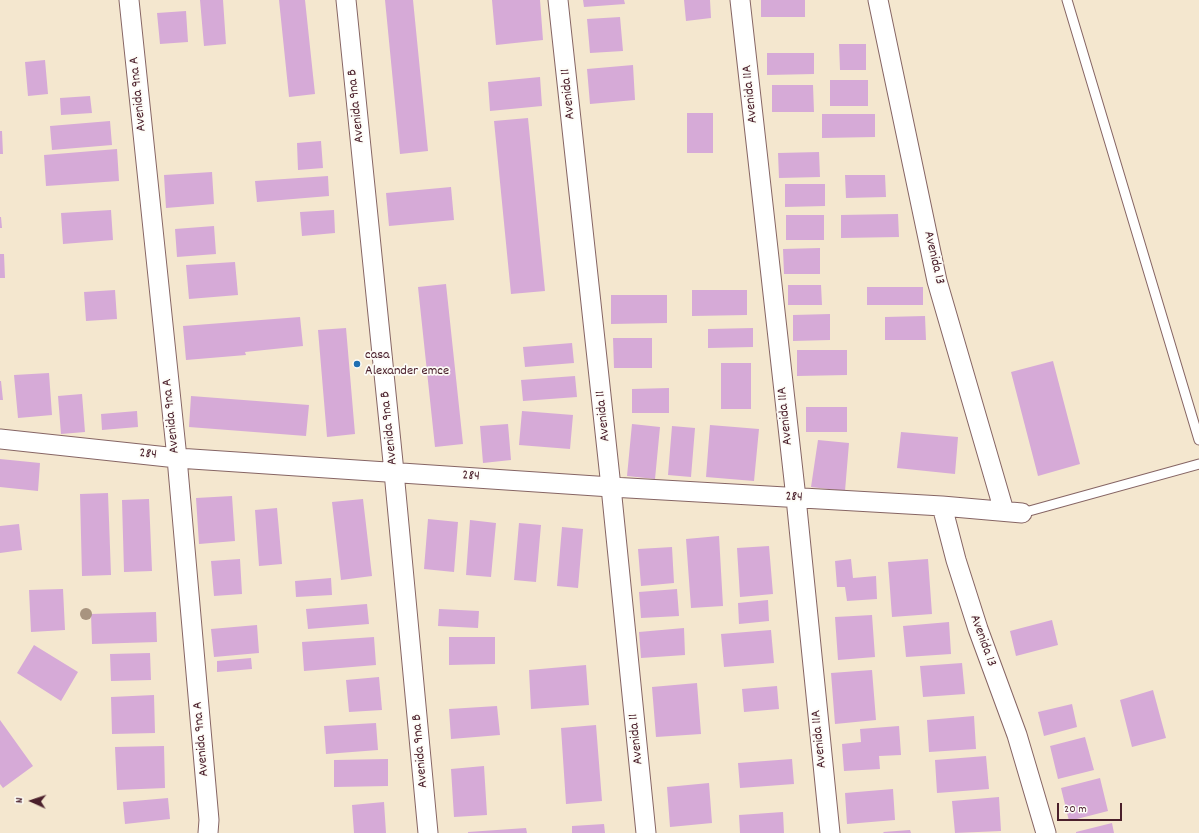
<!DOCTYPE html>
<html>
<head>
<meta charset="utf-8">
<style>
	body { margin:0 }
	#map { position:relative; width:1199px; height:833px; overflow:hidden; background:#f4e7cf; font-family:Dekko,sans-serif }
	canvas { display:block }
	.north { position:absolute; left:12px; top:781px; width:40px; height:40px; -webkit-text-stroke:3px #fdfcf7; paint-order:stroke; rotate:273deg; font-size:11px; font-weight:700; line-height:16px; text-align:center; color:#4a1f2b }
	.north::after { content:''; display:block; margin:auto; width:14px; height:18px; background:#4a1f2b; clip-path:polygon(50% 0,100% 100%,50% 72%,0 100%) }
	.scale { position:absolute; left:1057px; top:803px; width:65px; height:18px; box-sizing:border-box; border:2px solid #4a1f2b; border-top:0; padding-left:5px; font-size:12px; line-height:14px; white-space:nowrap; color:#4a1f2b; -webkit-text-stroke:3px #fdfcf7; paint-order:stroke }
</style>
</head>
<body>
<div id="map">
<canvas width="1199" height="833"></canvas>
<div class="north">N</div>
<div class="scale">20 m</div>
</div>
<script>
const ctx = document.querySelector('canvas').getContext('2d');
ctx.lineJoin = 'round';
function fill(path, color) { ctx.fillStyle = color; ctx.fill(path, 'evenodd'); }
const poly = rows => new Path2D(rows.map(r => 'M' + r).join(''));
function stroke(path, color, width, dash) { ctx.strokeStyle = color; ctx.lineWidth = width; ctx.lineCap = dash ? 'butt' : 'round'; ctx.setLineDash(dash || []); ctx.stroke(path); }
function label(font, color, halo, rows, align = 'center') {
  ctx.font = font + ' Dekko,sans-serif'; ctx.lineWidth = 3.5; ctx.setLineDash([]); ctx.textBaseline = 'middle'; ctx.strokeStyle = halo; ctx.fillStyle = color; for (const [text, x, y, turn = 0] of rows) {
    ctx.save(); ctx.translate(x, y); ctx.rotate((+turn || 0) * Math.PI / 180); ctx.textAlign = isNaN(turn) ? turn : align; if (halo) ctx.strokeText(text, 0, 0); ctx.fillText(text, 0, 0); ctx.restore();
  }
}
fill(poly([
	[200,0,223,0,226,44,204,46],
	[279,0,305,0,315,94,289,97],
	[385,0,413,0,428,151,400,154],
	[492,0,540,0,543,40,496,45],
	[583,0,624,0,625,4,584,7],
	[684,0,710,0,711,18,686,21],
	[761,0,805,0,805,17,761,17],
	[186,11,188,42,160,44,157,13],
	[620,17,623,51,590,53,587,19],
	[839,44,866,44,866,70,840,70],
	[767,53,814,53,814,74,767,75],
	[45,60,48,94,28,96,25,62],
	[633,65,635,100,590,104,587,69],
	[540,77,542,106,490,111,488,82],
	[830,80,868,80,868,106,830,106],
	[772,85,813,85,814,112,772,112],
	[90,96,92,113,61,115,60,98],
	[687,113,713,113,713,153,687,153],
	[822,114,875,114,875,137,822,138],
	[528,118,545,291,511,294,494,121],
	[110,121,112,145,52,150,50,126],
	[0,131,2,131,3,154,0,154],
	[321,141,323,168,298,170,297,143],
	[117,149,119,181,46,186,44,155],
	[819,152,820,177,779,178,778,153],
	[212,172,214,204,166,208,164,175],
	[845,175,885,175,886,197,846,198],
	[328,176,329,196,257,202,255,181],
	[785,184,825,184,825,206,785,207],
	[451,187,454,220,389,226,386,193],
	[111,210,113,240,63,244,61,213],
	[334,210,335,233,302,236,300,212],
	[898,214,899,237,841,238,841,215],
	[786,215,824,215,824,240,786,240],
	[0,217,1,217,2,228,0,228],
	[214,226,216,254,177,257,175,229],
	[820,248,820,274,784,274,783,249],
	[0,254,4,254,5,278,0,278],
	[235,262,238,295,189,299,186,265],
	[446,284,463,444,435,447,418,287],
	[788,285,821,285,822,305,788,305],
	[867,287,923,287,923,305,867,305],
	[115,290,117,319,86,321,84,292],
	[692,290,747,290,747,315,692,316],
	[611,295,667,295,667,323,611,324],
	[830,314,830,340,793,341,793,315],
	[925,316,926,340,885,340,885,317],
	[300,317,303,346,245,352,246,355,186,360,183,326],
	[346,328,355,434,327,437,318,330],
	[753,328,753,347,708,348,708,329],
	[613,338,652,338,652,368,614,368],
	[572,343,574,363,525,367,523,347],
	[797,350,847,350,847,375,797,376],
	[1053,361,1080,464,1038,476,1011,372],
	[721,363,751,363,751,409,721,409],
	[49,373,52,415,18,418,14,375],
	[575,376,577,397,523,401,521,380],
	[0,381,1,381,3,400,0,400],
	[669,388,669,413,632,413,632,389],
	[82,394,85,432,61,434,58,396],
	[191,396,309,405,306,436,189,427],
	[806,407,847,407,847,432,806,432],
	[137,411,138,427,102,430,101,414],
	[522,411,573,415,570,449,519,445],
	[508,424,511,460,483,463,480,426],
	[632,424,660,427,655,479,627,476],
	[710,425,759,429,754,481,706,477],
	[672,426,695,428,691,477,668,475],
	[901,432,958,437,955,474,897,468],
	[818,440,849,443,845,491,811,487],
	[0,459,40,463,38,491,0,487],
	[108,493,111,575,82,576,80,494],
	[232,496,235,541,199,544,196,498],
	[149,499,152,571,124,572,122,500],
	[363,499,372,576,341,580,332,502],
	[277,508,282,564,259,566,255,510],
	[428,519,458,522,454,572,424,569],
	[470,520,496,523,491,577,466,575],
	[519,523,541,525,536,582,514,580],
	[19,524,22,550,0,553,0,526],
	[562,527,583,529,578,588,557,586],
	[719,536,723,606,691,608,686,539],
	[769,546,773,594,740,597,737,548],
	[672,547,674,583,641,586,638,549],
	[240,559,242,594,214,596,211,561],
	[851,559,853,578,876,576,877,599,847,601,845,587,837,587,835,561],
	[928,559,932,614,892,617,888,562],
	[331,578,332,595,296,597,295,581],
	[63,589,65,630,31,632,29,590],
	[677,589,679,616,641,618,639,592],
	[768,600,769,621,739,624,738,603],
	[367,604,369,624,308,629,306,609],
	[439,609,479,611,478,628,438,626],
	[156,612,157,642,92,644,91,614],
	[872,615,875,657,838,660,835,617],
	[1052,620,1058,645,1016,656,1010,631],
	[949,622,951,654,906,657,903,626],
	[257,625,259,653,214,657,211,629],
	[684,628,685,655,641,658,639,632],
	[771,630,774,663,724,667,721,634],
	[374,637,376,665,304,671,302,642],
	[449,637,495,637,495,664,449,665],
	[34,645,78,672,61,701,17,673],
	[150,653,151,680,111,681,110,654],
	[251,658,252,669,217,672,217,661],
	[962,663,965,694,923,697,920,666],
	[586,665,589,705,531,709,529,670],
	[872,670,876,720,835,724,831,673],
	[379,677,382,710,349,712,346,680],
	[697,683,701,734,656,737,652,687],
	[777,686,779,709,744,712,742,689],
	[1153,690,1166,738,1132,747,1120,700],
	[154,695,155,733,112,734,111,697],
	[1072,704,1077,727,1044,736,1038,712],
	[497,706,500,735,451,739,449,709],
	[974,716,976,749,929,752,927,720],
	[0,720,33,766,3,788,0,784],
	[376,723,378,750,326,754,324,726],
	[596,725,602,801,566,804,561,728],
	[899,726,901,755,879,756,880,769,844,771,842,744,861,742,860,729],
	[1085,737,1094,770,1058,779,1050,746],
	[164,746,165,788,117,790,115,747],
	[986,756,989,789,937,793,935,760],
	[388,759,388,786,334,787,334,760],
	[792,759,794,784,740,788,738,763],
	[484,766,487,815,454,817,451,769],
	[1100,778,1108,811,1069,821,1061,788],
	[709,783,712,823,670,827,667,787],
	[893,789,895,820,847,824,845,793],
	[999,797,1001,831,955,833,952,801],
	[168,798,170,819,125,824,123,802],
	[384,802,386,833,354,833,352,805],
	[783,812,784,833,740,833,739,815],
	[1112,823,1114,833,1076,833,1076,832],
	[604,824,605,833,572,833,572,826],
	[526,828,527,833,468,833,468,832],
	[910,830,911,833,884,833,883,832]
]), '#d6aad7');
const lane = poly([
	[1067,0,1199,440],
	[1022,513,1199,464]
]);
const street = poly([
	[129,0,177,458,209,820,208,833],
	[346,0,394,472,428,833],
	[558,0,611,487,646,833],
	[740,0,796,498,830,833],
	[878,0,937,281,1004,511],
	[0,439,177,458,611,487,942,506,1022,513],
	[942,506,956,560,978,629,1017,735,1046,833]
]);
stroke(lane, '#866564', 11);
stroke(street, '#866564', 21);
stroke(lane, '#fff', 9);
stroke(street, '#fff', 19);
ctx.fillStyle = '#a8947f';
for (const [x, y] of [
	[86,614]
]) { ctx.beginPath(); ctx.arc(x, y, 6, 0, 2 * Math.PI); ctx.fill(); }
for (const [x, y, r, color] of [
	[357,364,4,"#1f6fb2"]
]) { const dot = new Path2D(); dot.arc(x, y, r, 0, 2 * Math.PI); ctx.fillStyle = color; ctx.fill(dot); stroke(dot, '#fdfcf7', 1.5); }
label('14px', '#4a1f2b', '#fdfcf7', [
	["Avenida 9na A",139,94,-96],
	["Avenida 11",569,94,-96],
	["Avenida 11A",751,94,-96],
	["Avenida 9na B",357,106,-96],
	["Avenida 13",933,258,77],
	["Avenida 9na A",172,416,-96],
	["Avenida 11",604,416,-96],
	["Avenida 11A",786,416,-96],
	["Avenida 9na B",390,428,-96],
	["284",148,455,6],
	["284",471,477,4],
	["284",794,498,3],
	["Avenida 13",982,641,70],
	["Avenida 9na A",202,739,-95],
	["Avenida 11",637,739,-96],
	["Avenida 11A",820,739,-96],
	["Avenida 9na B",421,751,-95]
]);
label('14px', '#4a1f2b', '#fdfcf7', [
	["casa",365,356],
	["Alexander emce",365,372]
], 'left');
</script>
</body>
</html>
